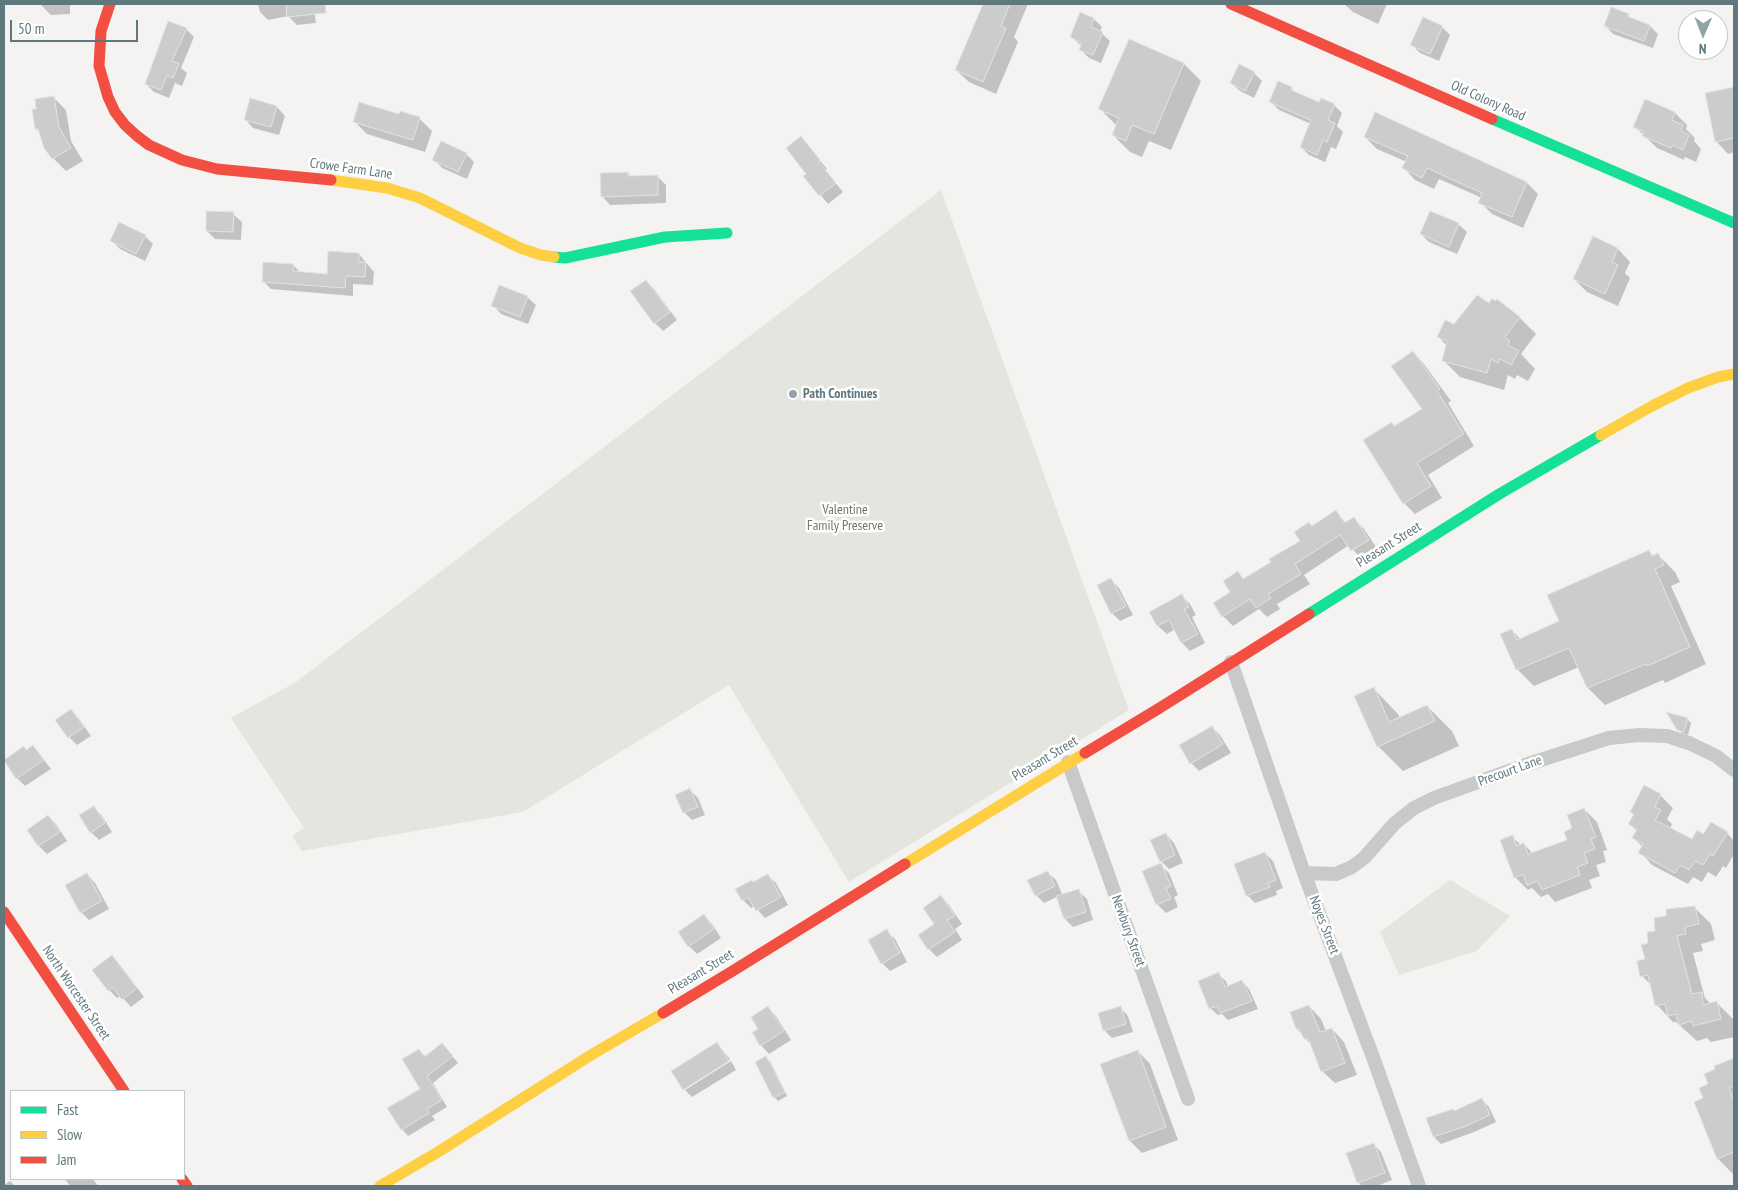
<!DOCTYPE html>
<html>
<head>
<meta charset="utf-8">
<style>
	body { margin:0 }
	#map { position:relative; width:1738px; height:1190px; overflow:hidden; background:#f4f3f2; font-family:"PT Sans Narrow",sans-serif }
	canvas { display:block }
	.frame { position:absolute; inset:0; border:5px solid #5f787e; pointer-events:none }
	.legend { position:absolute; left:10px; top:1090px; width:175px; height:90px; box-sizing:border-box; background:#fff; border:1px solid #bfc9cb; margin:0; padding:6px 9px; list-style:none; font-size:15px; color:#5f787e }
	.legend li { display:flex; align-items:center; gap:10px; height:25px }
	.legend b { width:25px; border:1px solid #bfc9cb }
	.north { position:absolute; left:1678px; top:10px; width:50px; height:50px; box-sizing:border-box; background:#fff; border:1px solid #bfc9cb; border-radius:50%; rotate:181deg; font-size:14px; font-weight:700; line-height:20px; text-align:center; color:#5f787e }
	.north::after { content:''; display:block; margin:auto; width:18px; height:22px; background:#93a3a7; clip-path:polygon(50% 0,100% 100%,50% 72%,0 100%) }
	.scale { position:absolute; left:10px; top:20px; width:128px; height:22px; box-sizing:border-box; border:2px solid #5f787e; border-top:0; padding-left:6px; font-size:15px; line-height:18px; white-space:nowrap; color:#5f787e; -webkit-text-stroke:4px #fff; paint-order:stroke }
</style>
</head>
<body>
<div id="map">
<canvas width="1738" height="1190"></canvas>
<div class="frame"></div>
<ul class="legend">
<li><b style="height:6px;background:#16e098"></b>Fast</li>
<li><b style="height:6px;background:#ffcf43"></b>Slow</li>
<li><b style="height:6px;background:#f24e42"></b>Jam</li>
</ul>
<div class="north">N</div>
<div class="scale">50 m</div>
</div>
<script>
const ctx = document.querySelector('canvas').getContext('2d');
ctx.lineJoin = 'round';
function fill(path, color) { ctx.fillStyle = color; ctx.fill(path, 'evenodd'); }
const poly = rows => new Path2D(rows.map(r => 'M' + r).join(''));
function stroke(path, color, width, dash) { ctx.strokeStyle = color; ctx.lineWidth = width; ctx.lineCap = dash ? 'butt' : 'round'; ctx.setLineDash(dash || []); ctx.stroke(path); }
function label(font, color, halo, rows, align = 'center') {
  ctx.font = font + ' "PT Sans Narrow",sans-serif'; ctx.lineWidth = 5; ctx.setLineDash([]); ctx.textBaseline = 'middle'; ctx.strokeStyle = halo; ctx.fillStyle = color; for (const [text, x, y, turn = 0] of rows) {
    ctx.save(); ctx.translate(x, y); ctx.rotate((+turn || 0) * Math.PI / 180); ctx.textAlign = isNaN(turn) ? turn : align; if (halo) ctx.strokeText(text, 0, 0); ctx.fillText(text, 0, 0); ctx.restore();
  }
}
fill(poly([
	[941,190,1129,710,849,882,729,685,523,812,302,851,292,836,304,828,231,718,296,682],
	[1450,880,1510,916,1477,951,1399,975,1380,932]
]), '#e4e5df');
fill(poly([
	[40,4,70,4,70,14,51,15],
	[258,4,310,4,314,7,316,23,297,25,288,16,268,20,260,12],
	[984,4,1028,4,1014,37,1018,42,996,94,969,82,956,70],
	[1344,4,1387,4,1378,24,1353,12],
	[1628,15,1633,20,1650,26,1658,34,1653,48,1613,34,1605,25],
	[1094,19,1102,27,1100,32,1110,41,1101,63,1089,58,1081,50,1082,46,1071,37],
	[1442,27,1450,35,1439,61,1420,53,1412,45],
	[186,29,194,37,181,68,187,73,182,86,175,83,169,98,154,92,146,84],
	[1184,64,1201,81,1171,150,1149,141,1142,157,1130,152,1113,135,1117,126,1100,109],
	[1254,73,1262,81,1254,98,1240,91,1231,83],
	[1291,88,1298,95,1320,104,1334,105,1342,113,1337,126,1343,132,1336,149,1331,147,1325,162,1309,155,1301,147,1311,124,1279,110,1271,102],
	[1734,89,1734,152,1728,154,1716,141,1706,94],
	[53,97,66,110,71,141,83,161,66,171,53,158,41,133,36,129,38,110],
	[1646,100,1675,113,1687,125,1686,129,1695,138,1694,141,1701,149,1696,162,1685,157,1684,160,1657,148,1634,126],
	[277,107,285,116,279,135,253,128,245,119],
	[399,116,419,118,432,131,425,152,367,134,354,121],
	[1365,137,1527,183,1538,194,1523,228,1492,214,1480,202,1482,198,1439,179,1434,189,1415,180,1404,168,1407,162,1377,149],
	[801,138,827,169,825,170,843,192,828,204,805,176,807,174],
	[466,154,474,162,467,179,442,168,434,159],
	[628,173,631,177,658,177,666,185,666,203,610,205,602,196],
	[233,214,242,222,241,240,215,239,207,231],
	[1458,224,1467,232,1457,254,1429,242,1421,234],
	[145,236,153,244,145,261,120,249,111,240],
	[1593,238,1618,249,1630,262,1625,273,1630,278,1618,306,1587,292,1574,279],
	[359,254,374,272,373,285,353,284,353,296,271,289,263,281,293,265,301,273,328,275],
	[646,281,654,289,677,320,663,331,655,323],
	[527,297,536,305,528,324,501,314,493,305],
	[1489,305,1520,318,1536,334,1521,354,1535,369,1528,381,1517,375,1515,379,1508,375,1504,390,1460,377,1443,360,1447,346,1438,336],
	[1413,352,1424,364,1451,401,1448,403,1474,446,1428,475,1442,498,1415,514,1404,503,1395,427,1424,410],
	[1336,512,1346,523,1354,519,1364,529,1378,550,1362,560,1349,545,1304,575,1310,584,1277,604,1280,609,1267,617,1259,609,1233,626,1223,616,1238,573,1244,580,1273,562,1301,542,1312,527],
	[1648,551,1654,557,1658,555,1675,572,1680,582,1671,586,1706,664,1665,683,1663,680,1605,705,1588,688,1579,667,1534,686,1517,669,1512,630,1521,640,1561,622],
	[1111,580,1119,588,1133,615,1120,621,1112,613],
	[1182,596,1190,604,1196,615,1192,617,1205,643,1190,651,1182,643,1175,629,1167,634,1158,626,1151,612],
	[1374,689,1398,714,1400,718,1427,706,1452,731,1459,746,1403,771,1378,746],
	[71,710,79,719,91,736,77,745,69,737],
	[1687,719,1691,723,1688,735,1682,733,1678,729],
	[1212,727,1220,735,1231,753,1199,771,1191,763],
	[33,746,51,769,25,786,17,778,27,751],
	[1644,787,1660,795,1673,808,1667,819,1672,824,1670,829,1693,841,1703,836,1727,833,1734,841,1734,854,1726,868,1723,866,1716,877,1708,872,1702,882,1693,877,1688,884,1652,865,1640,852,1643,847,1633,838,1637,831,1629,824,1634,815,1631,811],
	[690,790,698,798,705,815,692,820,684,812],
	[94,807,102,816,112,832,99,840,91,832],
	[1584,809,1597,822,1607,850,1603,851,1606,862,1596,865,1600,876,1589,880,1592,888,1555,902,1548,894,1541,897,1532,888,1528,890,1515,877,1512,837,1521,845,1524,844,1533,854,1569,841],
	[48,816,56,824,67,841,47,854,39,846,29,830],
	[1166,834,1174,843,1183,863,1169,869,1161,861],
	[1265,853,1273,861,1283,888,1276,891,1277,895,1255,903,1247,895],
	[1160,865,1169,873,1178,895,1174,897,1178,907,1166,913,1157,904],
	[1047,872,1056,880,1063,896,1078,891,1087,899,1093,920,1073,927,1065,919,1057,897,1044,903,1036,895],
	[87,874,95,883,109,909,89,920,81,912],
	[767,875,776,883,788,905,765,918,754,906,751,908,743,900,754,883],
	[941,897,949,905,962,924,955,929,962,940,937,957,929,949],
	[1694,907,1711,924,1715,940,1701,944,1703,951,1693,953,1705,998,1711,1004,1716,1002,1733,1019,1734,1024,1734,1037,1711,1042,1707,1038,1697,1041,1676,1022,1673,1022,1657,1005,1652,986,1642,976,1650,944,1656,932,1668,918],
	[704,916,712,924,721,938,697,954,689,946],
	[886,931,895,939,907,962,890,971,882,963],
	[112,957,120,965,144,997,131,1007,121,996,117,998,109,990],
	[1218,974,1226,981,1228,987,1242,981,1249,989,1258,1009,1228,1020,1222,1014,1218,1015,1210,1008],
	[1309,1006,1321,1019,1326,1031,1332,1029,1344,1042,1357,1075,1335,1083,1322,1071,1313,1047,1297,1029],
	[1120,1007,1128,1016,1133,1032,1112,1038,1104,1030],
	[768,1008,776,1016,791,1040,769,1054,761,1045,753,1033,760,1029],
	[442,1044,458,1063,433,1083,447,1107,432,1116,435,1120,408,1136,402,1129,422,1089,419,1050,426,1057],
	[717,1044,730,1059,684,1088],
	[1138,1051,1150,1064,1178,1140,1142,1153,1130,1141],
	[766,1058,770,1061,787,1096,778,1101,774,1097],
	[1734,1059,1734,1175,1718,1159,1696,1103,1705,1099,1717,1070,1716,1067],
	[731,1061,736,1070,692,1097,685,1090],
	[1482,1100,1489,1107,1496,1122,1474,1132,1441,1144,1434,1137,1428,1119,1455,1112],
	[1373,1144,1381,1152,1392,1180,1377,1186,1362,1186,1358,1182],
	[65,1179,93,1179,98,1186,70,1186],
	[10,1181,15,1186,4,1186,4,1185]
]), '#0003');
const building = poly([
	[286,4,325,4,326,13,287,17,286,4],
	[983,4,1010,4,1001,26,1006,28,983,82,955,70,983,4],
	[1611,7,1629,14,1627,16,1650,25,1644,41,1604,26,1611,7],
	[1080,12,1094,18,1091,27,1103,32,1093,55,1079,50,1082,43,1070,37,1080,12],
	[1423,17,1443,26,1430,54,1410,45,1423,17],
	[168,21,187,28,172,61,179,64,173,78,167,76,161,90,145,84,168,21],
	[1129,39,1184,63,1154,134,1132,125,1126,141,1112,135,1119,118,1098,109,1129,39],
	[1239,64,1255,72,1245,91,1230,83,1239,64],
	[1278,81,1292,87,1291,90,1319,102,1321,98,1335,104,1328,120,1335,123,1327,142,1323,140,1317,155,1300,147,1311,120,1269,102,1278,81],
	[1734,87,1734,138,1715,142,1705,93,1734,87],
	[54,96,59,127,71,148,52,159,44,148,38,129,35,129,32,109,36,109,35,99,54,96],
	[250,98,277,106,271,127,244,120,250,98],
	[1645,99,1675,112,1672,120,1683,125,1681,131,1689,135,1683,150,1673,145,1671,148,1642,136,1644,132,1633,127,1645,99],
	[359,102,399,114,400,111,420,117,413,140,353,122,359,102],
	[1375,112,1527,182,1512,217,1478,203,1482,193,1427,168,1422,178,1402,168,1408,156,1364,137,1375,112],
	[801,136,820,160,818,161,836,183,819,196,803,176,806,174,786,148,801,136],
	[441,141,467,153,458,172,432,160,441,141],
	[628,172,628,176,658,175,658,195,601,197,600,173,628,172],
	[206,211,234,212,233,232,206,231,206,211],
	[1430,211,1459,223,1449,247,1420,234,1430,211],
	[119,222,146,235,136,254,110,241,119,222],
	[1593,236,1618,248,1612,262,1618,265,1605,294,1573,279,1593,236],
	[328,251,359,253,359,262,366,262,365,277,346,276,345,288,262,282,263,262,294,264,293,271,327,274,328,251],
	[646,280,670,312,654,324,630,291,646,280],
	[499,285,528,296,520,317,491,306,499,285],
	[1477,295,1489,303,1492,298,1495,301,1497,299,1520,317,1505,337,1510,341,1508,345,1519,351,1511,365,1500,359,1498,363,1491,359,1487,373,1442,361,1447,341,1437,337,1445,320,1454,324,1477,295],
	[1413,351,1440,389,1437,391,1464,434,1417,463,1431,486,1403,504,1363,440,1392,422,1394,426,1422,409,1391,366,1413,351],
	[1336,510,1344,523,1354,517,1369,540,1351,551,1340,535,1295,564,1301,574,1268,594,1271,598,1256,608,1250,599,1222,617,1213,603,1230,592,1223,581,1238,571,1243,579,1271,562,1269,559,1300,541,1294,532,1309,522,1312,526,1336,510],
	[1649,550,1652,556,1658,553,1664,565,1655,569,1690,647,1647,666,1646,664,1587,688,1569,648,1516,670,1500,634,1512,629,1517,640,1559,621,1547,595,1649,550],
	[1111,578,1126,606,1111,614,1097,585,1111,578],
	[1182,594,1189,607,1184,609,1198,634,1181,643,1169,620,1157,626,1149,612,1182,594],
	[1374,687,1389,722,1427,705,1435,721,1377,747,1354,696,1374,687],
	[71,709,84,727,68,738,55,720,71,709],
	[1666,712,1688,718,1684,732,1677,730,1666,712],
	[1212,726,1223,744,1190,764,1179,745,1212,726],
	[33,745,44,760,16,779,4,760,24,746,26,750,33,745],
	[1644,785,1661,794,1655,807,1661,810,1655,820,1692,839,1697,830,1703,834,1711,822,1728,832,1713,856,1710,854,1703,865,1695,861,1689,870,1680,865,1675,873,1638,853,1643,844,1632,838,1637,829,1628,824,1634,814,1630,812,1644,785],
	[690,788,698,807,683,813,675,795,690,788],
	[94,806,105,823,90,833,79,815,94,806],
	[1584,808,1596,837,1591,839,1595,849,1584,853,1588,863,1577,867,1580,875,1542,890,1538,881,1527,885,1523,874,1514,878,1500,840,1513,835,1516,846,1524,843,1528,854,1567,840,1564,832,1572,828,1567,815,1584,808],
	[48,815,60,832,38,846,27,830,48,815],
	[1166,833,1175,855,1160,862,1150,840,1166,833],
	[1265,852,1276,880,1268,883,1270,887,1246,896,1234,864,1265,852],
	[1161,863,1171,886,1166,888,1171,899,1156,905,1142,871,1161,863],
	[1048,871,1055,886,1035,896,1027,880,1048,871],
	[87,873,102,901,80,913,65,885,87,873],
	[768,874,781,897,756,911,748,897,742,901,735,889,752,880,753,882,768,874],
	[1079,889,1086,912,1064,919,1056,896,1079,889],
	[941,895,955,916,947,920,955,932,928,950,918,935,934,924,923,908,941,895],
	[1695,906,1699,924,1685,927,1686,934,1677,936,1692,994,1702,992,1703,1005,1717,1001,1721,1019,1693,1026,1691,1021,1679,1025,1676,1014,1668,1016,1665,1004,1655,1006,1648,975,1640,977,1637,961,1645,959,1641,945,1648,943,1647,932,1655,931,1654,918,1666,916,1666,909,1695,906],
	[704,914,714,929,688,947,678,932,704,914],
	[887,929,900,953,881,964,868,940,887,929],
	[112,955,137,988,122,1000,113,987,108,991,92,970,112,955],
	[1219,972,1225,987,1242,980,1252,1001,1220,1013,1217,1006,1209,1009,1198,981,1219,972],
	[1309,1005,1320,1032,1332,1028,1345,1063,1321,1072,1308,1038,1304,1039,1299,1028,1296,1029,1290,1012,1309,1005],
	[768,1006,784,1031,760,1046,752,1032,758,1029,751,1017,768,1006],
	[1121,1006,1126,1024,1103,1031,1098,1013,1121,1006],
	[717,1042,729,1061,683,1090,671,1071,717,1042],
	[442,1043,453,1056,427,1076,442,1100,427,1109,429,1113,401,1130,387,1108,420,1089,402,1059,419,1049,424,1057,442,1043],
	[1138,1050,1166,1127,1129,1141,1100,1064,1138,1050],
	[766,1056,785,1092,773,1098,755,1062,766,1056],
	[1734,1058,1734,1086,1729,1088,1734,1101,1734,1152,1717,1159,1694,1102,1703,1098,1699,1088,1708,1084,1704,1074,1715,1069,1714,1066,1734,1058],
	[1482,1098,1490,1115,1466,1126,1433,1137,1426,1118,1453,1109,1454,1111,1482,1098],
	[1374,1143,1385,1173,1357,1183,1346,1153,1374,1143]
]);
fill(building, '#cbcdcd');
stroke(building, '#e3e2e2', 1);
stroke(poly([
	[1231,662,1304,873,1374,1060,1419,1186],
	[1068,762,1188,1099],
	[1304,873,1336,874,1352,867,1364,858,1395,823,1414,808,1434,798,1525,765,1609,738,1640,735,1667,736,1689,743,1716,756,1734,770]
]), '#c8c9ca', 14);
stroke(poly([
	[1492,119,1734,223],
	[554,257,565,258,665,237,727,233],
	[1309,614,1501,493,1601,435]
]), '#16e098', 11);
stroke(poly([
	[331,180,387,188,420,198,520,248,541,255,554,257],
	[1601,435,1652,406,1688,388,1718,377,1734,374],
	[905,864,1085,753],
	[380,1186,438,1152,591,1055,663,1013]
]), '#ffcf43', 11);
stroke(poly([
	[110,4,101,31,99,66,108,97,115,112,125,125,137,136,149,145,182,160,217,169,331,180],
	[1231,4,1492,119],
	[1085,753,1158,709,1309,614],
	[4,912,124,1091],
	[663,1013,731,972,905,864],
	[182,1179,187,1186]
]), '#f24e42', 11);
for (const [x, y, r, color] of [
	[793,394,5,"#93a3a7"]
]) { const dot = new Path2D(); dot.arc(x, y, r, 0, 2 * Math.PI); ctx.fillStyle = color; ctx.fill(dot); stroke(dot, '#fff', 2); }
label('14px', '#5f787e', '#fff', [
	["Old Colony Road",1488,101,24],
	["Crowe Farm Lane",351,169,8],
	["Pleasant Street",1389,545,-32],
	["Pleasant Street",1045,759,-31],
	["Precourt Lane",1510,771,-20],
	["Noyes Street",1324,925,69],
	["Newbury Street",1128,931,70],
	["Pleasant Street",701,972,-31],
	["North Worcester Street",76,993,56]
]);
label('bold 14px', '#5f787e', '#fff', [
	["Path Continues",803,394]
], 'left');
label('14px', '#6d7b62', '#fff', [
	["Valentine",845,510],
	["Family Preserve",845,526]
]);
</script>
</body>
</html>
